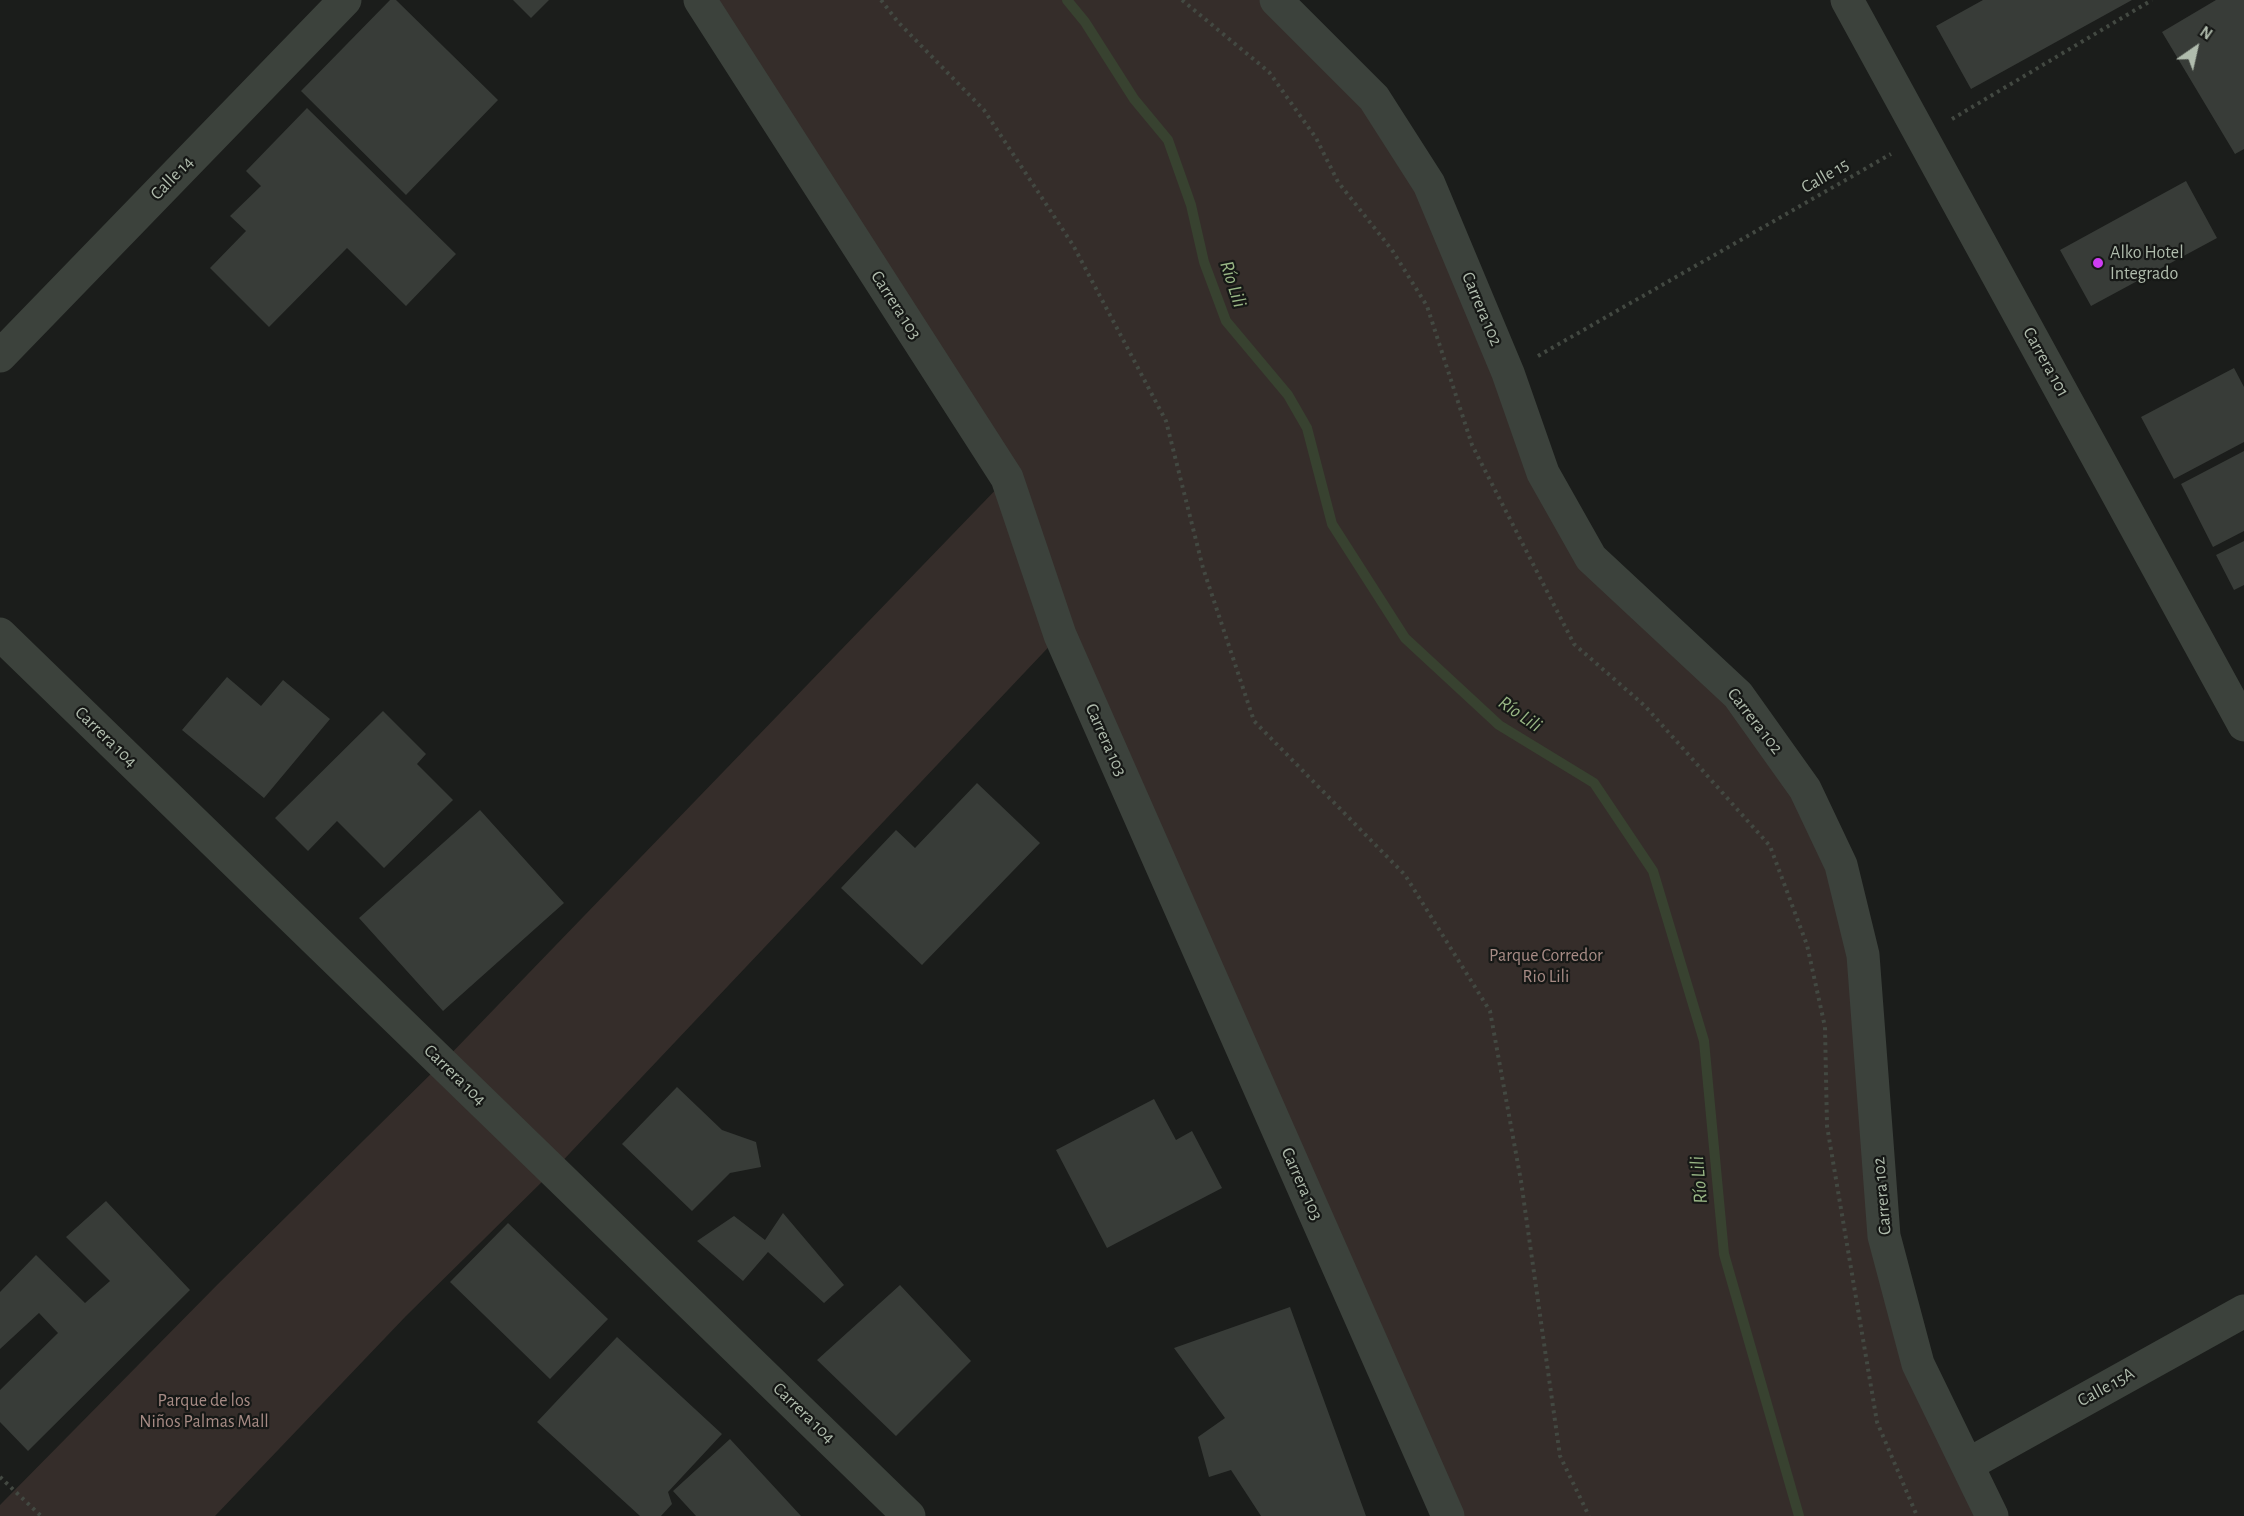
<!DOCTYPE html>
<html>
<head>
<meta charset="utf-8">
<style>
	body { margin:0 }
	#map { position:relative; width:2244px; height:1516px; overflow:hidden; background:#1b1d1b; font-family:"Alegreya Sans",sans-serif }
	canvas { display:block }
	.north { position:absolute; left:2166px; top:18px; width:60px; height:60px; -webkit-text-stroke:4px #161816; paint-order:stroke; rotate:34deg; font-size:16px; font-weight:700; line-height:24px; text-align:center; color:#b0bcad }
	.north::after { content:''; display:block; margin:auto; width:21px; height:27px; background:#b0bcad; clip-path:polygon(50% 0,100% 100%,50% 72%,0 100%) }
</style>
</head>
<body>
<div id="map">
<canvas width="2244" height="1516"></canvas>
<div class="north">N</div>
</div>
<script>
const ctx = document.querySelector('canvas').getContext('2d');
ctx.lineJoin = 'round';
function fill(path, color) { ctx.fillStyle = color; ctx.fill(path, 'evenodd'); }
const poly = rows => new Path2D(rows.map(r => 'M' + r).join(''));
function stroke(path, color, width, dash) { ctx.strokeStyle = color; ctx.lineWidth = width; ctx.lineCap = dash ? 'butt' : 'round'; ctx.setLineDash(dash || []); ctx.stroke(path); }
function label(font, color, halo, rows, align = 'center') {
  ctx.font = font + ' "Alegreya Sans",sans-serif'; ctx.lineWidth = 4.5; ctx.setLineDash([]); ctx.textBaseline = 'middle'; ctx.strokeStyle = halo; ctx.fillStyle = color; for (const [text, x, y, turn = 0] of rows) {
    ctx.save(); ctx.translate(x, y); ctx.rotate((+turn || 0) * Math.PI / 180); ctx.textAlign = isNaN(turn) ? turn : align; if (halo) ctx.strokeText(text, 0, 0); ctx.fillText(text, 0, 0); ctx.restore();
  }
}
fill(poly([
	[700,0,1276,0,1374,98,1591,558,1738,695,1841,865,1884,1236,1992,1516,1448,1516,1060,635,553,1171,406,1316,215,1516,0,1516,0,1505,218,1284,442,1063,1007,478]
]), '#352d2a');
stroke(poly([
	[1067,0,1085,22,1134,99,1168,140,1191,205,1204,262,1226,321,1288,395,1307,428,1332,524,1405,638,1499,725,1594,783,1653,871,1704,1041,1724,1254,1799,1516]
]), '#384230', 10);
fill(poly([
	[390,0,396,0,498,100,406,195,301,91],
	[513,0,549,0,531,18],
	[1983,0,2132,0,1971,89,1936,26],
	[2216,0,2244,0,2244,149,2235,154,2162,32],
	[307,108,456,254,406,306,347,248,269,327,210,268,246,231,230,216,261,186,246,171],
	[2186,181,2217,238,2091,306,2060,250],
	[2234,368,2244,387,2244,442,2174,479,2141,417],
	[2244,451,2244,531,2213,547,2181,484],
	[2244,541,2244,585,2234,590,2216,555],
	[227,677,261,706,283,680,330,719,264,798,182,730],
	[383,711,426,754,417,764,453,800,384,868,337,821,308,851,275,818],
	[977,783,1040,843,922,965,841,888,896,830,915,848],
	[480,810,564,903,443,1011,359,918],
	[677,1087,722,1130,756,1142,761,1167,730,1173,692,1211,622,1144],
	[1154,1099,1176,1140,1192,1131,1222,1188,1107,1248,1056,1150],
	[106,1201,190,1290,28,1451,0,1422,0,1390,58,1333,39,1313,0,1349,0,1292,36,1255,85,1303,110,1281,66,1237],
	[783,1213,844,1285,824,1303,768,1252,743,1281,697,1241,734,1216,765,1240],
	[508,1223,608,1319,550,1379,450,1282],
	[900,1285,971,1361,896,1436,817,1360],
	[1290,1307,1366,1516,1261,1516,1231,1470,1209,1477,1198,1437,1225,1418,1174,1348],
	[617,1337,722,1434,668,1492,672,1504,661,1516,640,1516,537,1422],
	[730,1439,801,1516,696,1516,673,1491]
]), '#383c38');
stroke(poly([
	[881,0,898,22,984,110,1073,245,1166,421,1203,568,1254,721,1405,875,1490,1011,1521,1181,1560,1456,1589,1516],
	[1182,0,1269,72,1316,138,1338,182,1392,250,1427,306,1472,445,1574,644,1645,706,1770,846,1807,945,1825,1027,1827,1126,1877,1422,1917,1516],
	[1952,119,2152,0],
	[1538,356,1891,154],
	[0,1477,41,1516]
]), '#434942', 4, [3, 4.5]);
stroke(poly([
	[700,0,1007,478,1060,635,1448,1516],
	[1276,0,1374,98,1429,184,1508,373,1543,473,1591,558,1738,695,1805,789,1841,865,1863,955,1884,1236,1918,1364,1992,1516],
	[1847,0,2244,725],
	[0,356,345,0],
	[0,634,909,1516],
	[1969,1464,2244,1311]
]), '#3c423c', 33);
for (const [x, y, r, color] of [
	[2098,263,6,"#ce3df3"]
]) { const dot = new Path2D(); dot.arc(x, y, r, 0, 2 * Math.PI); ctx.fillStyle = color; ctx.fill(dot); stroke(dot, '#161816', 2); }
label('18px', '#b0bcad', '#161816', [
	["Calle 15",1825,176,-30],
	["Calle 14",172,178,-46],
	["Carrera 103",896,305,57],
	["Carrera 102",1482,309,67],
	["Carrera 101",2046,362,61],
	["Carrera 102",1755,721,52],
	["Carrera 104",106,737,44],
	["Carrera 103",1106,740,66],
	["Carrera 104",455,1075,44],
	["Carrera 103",1302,1184,66],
	["Carrera 102",1882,1196,-95],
	["Calle 15A",2106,1387,-29],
	["Carrera 104",804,1413,44]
]);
label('18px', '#b0bcad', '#161816', [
	["Alko Hotel",2110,253],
	["Integrado",2110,274]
], 'left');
label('18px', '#a78b85', '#161816', [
	["Parque Corredor",1546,956],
	["Rio Lili",1546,977],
	["Parque de los",204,1401],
	["Niños Palmas Mall",204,1422]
]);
label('italic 20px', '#99b785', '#161816', [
	["Río Lili",1233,284,72],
	["Río Lili",1520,714,35],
	["Río Lili",1699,1180,-95]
]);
</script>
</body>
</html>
